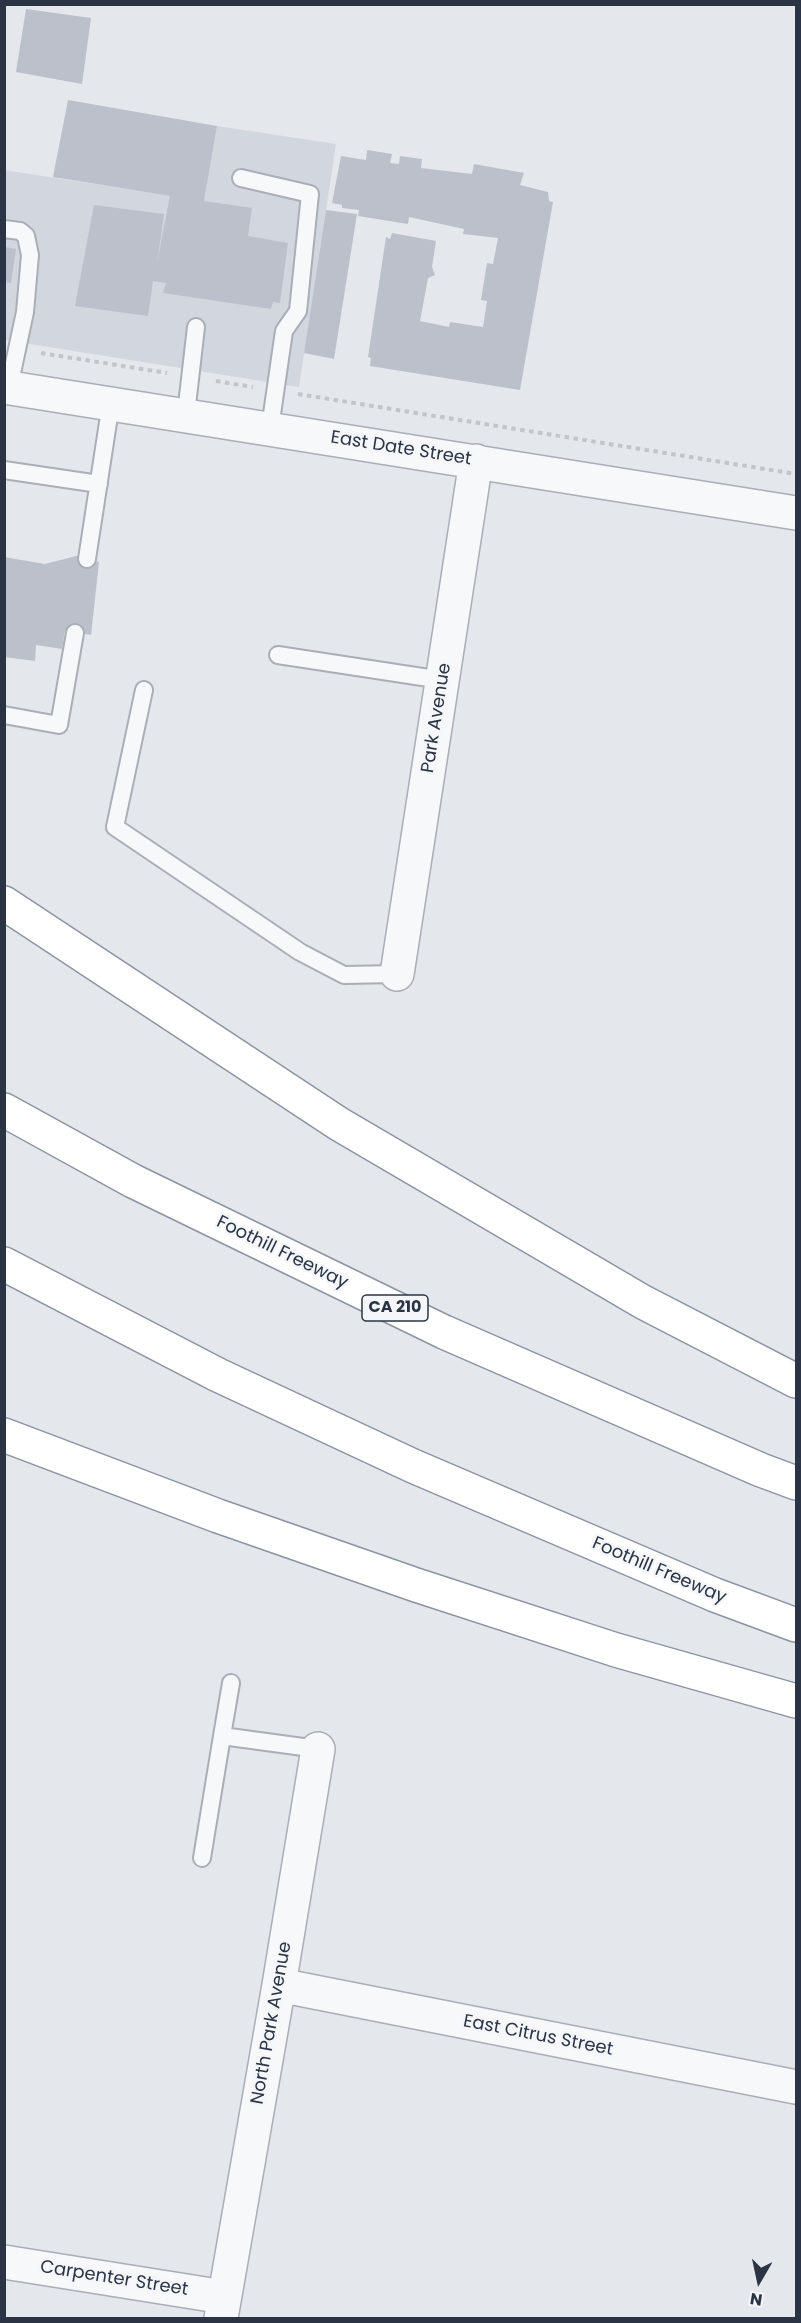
<!DOCTYPE html>
<html>
<head>
<meta charset="utf-8">
<style>
	body { margin:0 }
	#map { position:relative; width:801px; height:2323px; overflow:hidden; background:#e4e7ec; font-family:Poppins,sans-serif }
	canvas { display:block }
	.frame { position:absolute; inset:0; border:6px solid #2b3445; pointer-events:none }
	.north { position:absolute; left:729px; top:2251px; width:60px; height:60px; -webkit-text-stroke:4px #f4f6f9; paint-order:stroke; rotate:189deg; font-size:16px; font-weight:700; line-height:24px; text-align:center; color:#2b3445 }
	.north::after { content:''; display:block; margin:auto; width:21px; height:27px; background:#2b3445; clip-path:polygon(50% 0,100% 100%,50% 72%,0 100%) }
</style>
</head>
<body>
<div id="map">
<canvas width="801" height="2323"></canvas>
<div class="frame"></div>
<div class="north">N</div>
</div>
<script>
const ctx = document.querySelector('canvas').getContext('2d');
ctx.lineJoin = 'round';
function fill(path, color) { ctx.fillStyle = color; ctx.fill(path, 'evenodd'); }
const poly = rows => new Path2D(rows.map(r => 'M' + r).join(''));
function stroke(path, color, width, dash) { ctx.strokeStyle = color; ctx.lineWidth = width; ctx.lineCap = dash ? 'butt' : 'round'; ctx.setLineDash(dash || []); ctx.stroke(path); }
function label(font, color, halo, rows, align = 'center') {
  ctx.font = font + ' Poppins,sans-serif'; ctx.lineWidth = 5; ctx.setLineDash([]); ctx.textBaseline = 'middle'; ctx.strokeStyle = halo; ctx.fillStyle = color; for (const [text, x, y, turn = 0] of rows) {
    ctx.save(); ctx.translate(x, y); ctx.rotate((+turn || 0) * Math.PI / 180); ctx.textAlign = isNaN(turn) ? turn : align; if (halo) ctx.strokeText(text, 0, 0); ctx.fillText(text, 0, 0); ctx.restore();
  }
}
fill(poly([
	[217,126,336,144,299,387,5,340,4,170,204,201]
]), '#d2d6de');
fill(poly([
	[26,9,91,18,82,84,16,72],
	[68,100,217,126,204,201,252,208,248,236,288,243,280,303,273,302,271,309,163,293,166,283,153,281,148,316,75,306,94,205,164,214,157,263,170,196,53,177],
	[367,150,392,154,390,163,399,164,400,156,422,159,421,168,472,174,474,164,524,173,520,185,548,192,549,201,553,202,520,390,370,366,371,358,368,357,386,237,390,239,392,233,436,241,432,267,435,275,428,278,420,321,449,327,450,322,483,327,487,301,481,300,487,263,493,264,498,238,463,234,464,229,409,217,408,224,358,216,359,210,342,208,342,205,332,203,341,156,366,160],
	[326,210,357,214,334,359,304,353],
	[4,247,16,249,11,283,4,282],
	[76,556,99,562,91,635,65,630,62,649,36,645,35,661,4,657,4,557,45,564]
]), '#bbc0ca');
const lane = poly([
	[241,178,310,194,298,311,284,331,270,428],
	[4,229,20,231,26,236,30,255,25,312,9,387],
	[186,414,196,327],
	[4,470,99,484],
	[87,559,111,403],
	[278,655,442,680],
	[144,690,115,827,300,952,344,975,397,974],
	[4,715,59,725,75,633],
	[222,1736,231,1683],
	[202,1858,222,1736,318,1749]
]);
const street = poly([
	[4,387,796,513],
	[397,974,476,461],
	[279,1985,796,2087],
	[4,2262,224,2297],
	[221,2318,279,1985,318,1749]
]);
const highway = poly([
	[4,903,339,1124,643,1302,796,1381],
	[4,1110,133,1181,444,1332,761,1470,796,1483],
	[4,1264,218,1375,413,1466,715,1595,796,1625],
	[4,1435,218,1516,416,1585,616,1650,796,1701]
]);
stroke(lane, '#a9aeb7', 20);
stroke(street, '#a9aeb7', 36);
stroke(highway, '#8b94a3', 36);
stroke(poly([
	[41,353,167,373],
	[216,381,253,387],
	[298,394,796,474]
]), '#c2c5cb', 4, [4.5, 4.5]);
stroke(lane, '#f7f8fa', 16);
stroke(street, '#f7f8fa', 33);
stroke(highway, '#fff', 33);
for (const [x, y, w] of [
	[395,1308,66]
]) { const box = new Path2D(); box.roundRect(x - w / 2, y - 13, w, 26, 4.5); ctx.fillStyle = '#f4f6f9'; ctx.fill(box); stroke(box, '#2b3445', 1.5); }
label('bold 16px', '#2b3445', null, [
	["CA 210",395,1308]
]);
label('18px', '#2b3445', '#f4f6f9', [
	["East Date Street",401,449,9],
	["Park Avenue",437,718,-81],
	["Foothill Freeway",282,1253,26],
	["Foothill Freeway",659,1571,23],
	["North Park Avenue",272,2023,-80],
	["East Citrus Street",538,2036,11],
	["Carpenter Street",114,2279,9]
]);
</script>
</body>
</html>
